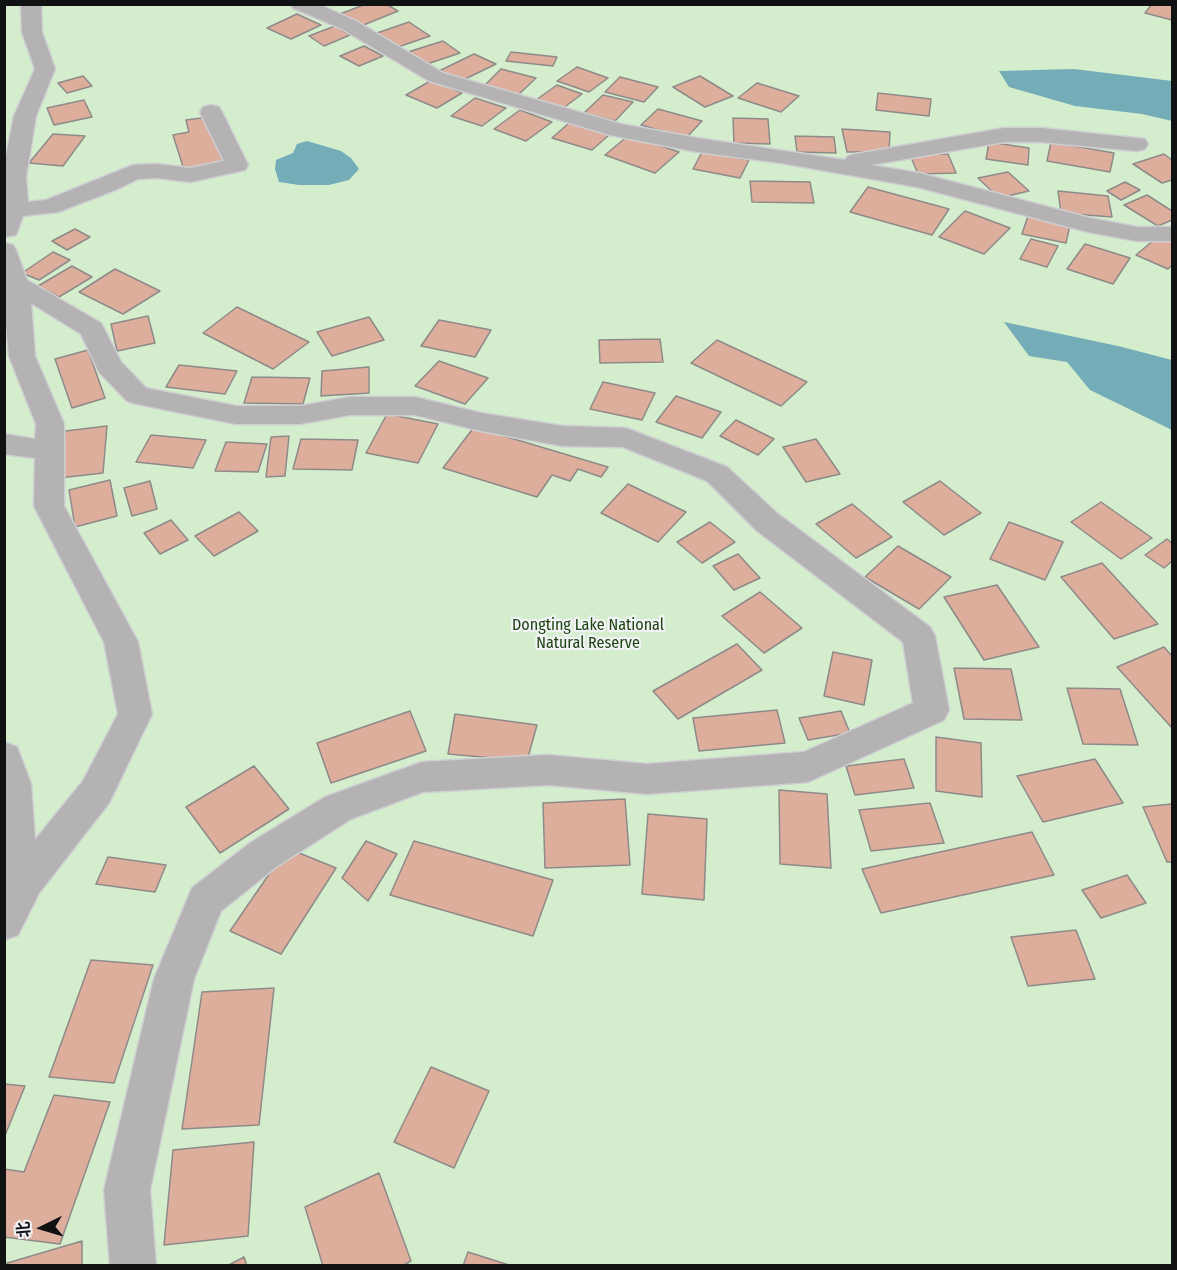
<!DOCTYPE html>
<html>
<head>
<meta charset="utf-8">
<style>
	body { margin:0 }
	#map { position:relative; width:1177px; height:1270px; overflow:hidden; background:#f1f3f6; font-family:"Fira Sans Condensed","Noto Sans SC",sans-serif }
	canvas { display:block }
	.frame { position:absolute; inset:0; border:6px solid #101112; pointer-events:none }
	.north { position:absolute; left:12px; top:1198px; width:60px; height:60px; -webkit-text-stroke:4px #f1f3f6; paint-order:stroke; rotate:265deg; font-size:16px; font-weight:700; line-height:24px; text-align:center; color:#101112 }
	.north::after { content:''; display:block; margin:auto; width:21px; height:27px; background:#101112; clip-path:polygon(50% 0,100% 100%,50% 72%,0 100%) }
</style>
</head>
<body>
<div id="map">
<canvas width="1177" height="1270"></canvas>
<div class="frame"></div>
<div class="north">北</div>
</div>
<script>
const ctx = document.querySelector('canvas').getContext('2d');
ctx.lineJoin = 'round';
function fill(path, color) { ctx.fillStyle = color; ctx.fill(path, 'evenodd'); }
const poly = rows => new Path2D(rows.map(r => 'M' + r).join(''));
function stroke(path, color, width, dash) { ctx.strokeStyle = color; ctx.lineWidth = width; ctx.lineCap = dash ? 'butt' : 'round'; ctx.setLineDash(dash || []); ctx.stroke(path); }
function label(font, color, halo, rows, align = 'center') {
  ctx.font = font + ' "Fira Sans Condensed",sans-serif'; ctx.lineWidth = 4.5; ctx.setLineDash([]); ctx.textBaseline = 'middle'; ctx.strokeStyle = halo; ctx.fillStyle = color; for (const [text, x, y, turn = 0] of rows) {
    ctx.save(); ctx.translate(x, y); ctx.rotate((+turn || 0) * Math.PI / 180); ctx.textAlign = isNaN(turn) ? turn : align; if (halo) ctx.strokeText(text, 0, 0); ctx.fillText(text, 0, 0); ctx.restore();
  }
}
fill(poly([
	[5,5,1172,5,1172,1265,5,1266]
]), '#d4edcc');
fill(poly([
	[1074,69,1172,81,1172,121,1142,114,1075,106,1009,87,999,71],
	[307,141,341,151,351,158,359,169,349,180,329,185,299,185,279,182,275,169,276,160,293,153,297,144],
	[1004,322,1118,346,1172,360,1172,430,1090,390,1067,362,1029,356]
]), '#74adb8');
const building = poly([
	[366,4,386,4,398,11,361,26,340,14,366,4],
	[1152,4,1172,4,1172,20,1145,13,1152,4],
	[297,14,321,25,291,39,267,28,297,14],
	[409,22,430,36,398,47,377,33,409,22],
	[335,26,350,35,324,46,309,36,335,26],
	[443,41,460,53,424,65,408,52,443,41],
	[364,46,383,56,359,66,340,56,364,46],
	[511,52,557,57,553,66,506,61,511,52],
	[474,54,496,64,461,81,439,71,474,54],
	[577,67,608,78,589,92,557,81,577,67],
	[501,69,536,78,516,97,482,88,501,69],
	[83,76,92,86,67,93,58,83,83,76],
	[700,76,733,96,705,107,673,87,700,76],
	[620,77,658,87,644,102,605,92,620,77],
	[432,80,462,93,437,108,406,95,432,80],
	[757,83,799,96,781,112,738,98,757,83],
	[557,85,582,94,562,109,536,100,557,85],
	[878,93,931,99,929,116,876,110,878,93],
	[603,95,633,102,615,121,584,113,603,95],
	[475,98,506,108,482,126,451,116,475,98],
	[84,100,92,117,54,125,47,108,84,100],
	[658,109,702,121,686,138,641,125,658,109],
	[520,110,552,122,526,141,494,129,520,110],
	[209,117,225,164,185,173,173,135,189,132,186,120,209,117],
	[733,118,768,119,770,144,734,143,733,118],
	[569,123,609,135,592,150,552,138,569,123],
	[842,129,890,132,889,152,847,152,842,129],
	[53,134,85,136,63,166,29,163,53,134],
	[629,135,679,152,655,173,605,155,629,135],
	[795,136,834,137,836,153,797,152,795,136],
	[989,142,1029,148,1028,165,986,159,989,142],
	[1051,142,1114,153,1110,172,1047,161,1051,142],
	[702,152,749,160,740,178,693,169,702,152],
	[948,154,956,173,918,174,910,155,948,154],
	[1164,154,1172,160,1172,180,1162,183,1133,164,1164,154],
	[1008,172,1029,191,999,198,978,178,1008,172],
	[750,181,810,182,814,203,752,202,750,181],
	[1125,182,1140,190,1121,200,1107,191,1125,182],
	[868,187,949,209,932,235,850,212,868,187],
	[1058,191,1108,196,1112,217,1061,213,1058,191],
	[1147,195,1172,211,1172,220,1158,226,1124,205,1147,195],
	[965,211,1010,228,984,254,939,237,965,211],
	[1028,216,1070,225,1066,243,1022,234,1028,216],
	[75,229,90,237,67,250,52,241,75,229],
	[1160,235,1172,240,1172,265,1168,269,1136,255,1160,235],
	[1031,239,1058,246,1047,267,1020,259,1031,239],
	[1085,244,1130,258,1113,284,1067,269,1085,244],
	[53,252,70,260,39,280,22,273,53,252],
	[72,266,92,277,59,297,38,286,72,266],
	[115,269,160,291,123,314,79,292,115,269],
	[237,307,309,342,273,369,203,333,237,307],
	[148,316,155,343,117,351,111,324,148,316],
	[369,317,384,340,332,356,317,332,369,317],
	[439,320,491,330,475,357,421,346,439,320],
	[660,339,663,362,600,363,599,340,660,339],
	[717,340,807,382,781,406,691,363,717,340],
	[88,350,105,398,72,408,55,359,88,350],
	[439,361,488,378,465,404,415,386,439,361],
	[179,365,237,371,225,394,166,387,179,365],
	[369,367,369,393,321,396,322,371,369,367],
	[252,377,310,378,303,404,244,403,252,377],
	[603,382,655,393,642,420,590,409,603,382],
	[676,396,721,412,702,438,656,422,676,396],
	[387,414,438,424,418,463,366,453,387,414],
	[736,420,774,439,758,455,720,436,736,420],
	[107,426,103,473,59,478,65,431,107,426],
	[474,427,608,467,601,477,578,469,570,481,552,475,537,497,443,468,474,427],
	[151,435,206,440,193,468,136,462,151,435],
	[289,436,285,476,266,477,271,437,289,436],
	[301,439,358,440,352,470,293,469,301,439],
	[816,439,840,474,806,482,783,447,816,439],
	[226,442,267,444,258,472,215,471,226,442],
	[110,480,117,516,75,527,69,490,110,480],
	[150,481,157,509,132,516,124,488,150,481],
	[940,481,981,513,944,535,903,502,940,481],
	[628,484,686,512,658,542,601,513,628,484],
	[1101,502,1152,538,1121,559,1071,522,1101,502],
	[852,504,892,537,856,558,816,524,852,504],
	[239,512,258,531,214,556,195,536,239,512],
	[171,520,188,540,160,554,144,533,171,520],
	[710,522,735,542,702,563,677,542,710,522],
	[1009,522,1063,542,1045,580,990,559,1009,522],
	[1167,539,1172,543,1172,561,1164,568,1145,555,1167,539],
	[898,546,951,577,919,609,865,577,898,546],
	[738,554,760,578,734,590,713,566,738,554],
	[1102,563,1158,624,1114,639,1061,577,1102,563],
	[997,585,1039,647,984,660,944,597,997,585],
	[760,592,802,628,764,653,722,616,760,592],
	[737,644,762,670,678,719,653,691,737,644],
	[1164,647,1172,656,1172,728,1117,667,1164,647],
	[833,652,872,660,864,705,824,696,833,652],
	[954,668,1011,669,1022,720,964,719,954,668],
	[1067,688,1120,689,1138,745,1083,744,1067,688],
	[777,710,785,743,699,751,693,718,777,710],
	[410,711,426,751,331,783,317,743,410,711],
	[841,711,850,733,808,740,799,718,841,711],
	[455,714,537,725,527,761,448,754,455,714],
	[936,737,981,743,982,797,936,791,936,737],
	[904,759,914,788,855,795,846,766,904,759],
	[1095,759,1123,803,1043,822,1017,776,1095,759],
	[254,766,289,809,220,853,186,807,254,766],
	[779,790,827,794,831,868,780,864,779,790],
	[625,799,630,865,545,868,543,803,625,799],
	[930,803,944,843,871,851,859,810,930,803],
	[1172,804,1172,862,1167,862,1143,807,1172,804],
	[648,814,707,819,704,900,642,894,648,814],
	[1032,832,1054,875,881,913,862,869,1032,832],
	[366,841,397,854,368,901,342,878,366,841],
	[414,841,553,880,533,936,390,895,414,841],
	[287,848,336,868,281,954,230,931,287,848],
	[108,857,166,865,155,892,96,884,108,857],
	[1127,875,1146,903,1101,918,1082,890,1127,875],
	[1076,930,1095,979,1028,986,1011,937,1076,930],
	[91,960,153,965,114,1083,49,1077,91,960],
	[274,988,259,1125,182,1129,202,992,274,988],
	[431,1067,489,1091,454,1168,394,1142,431,1067],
	[4,1084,25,1086,4,1138,4,1084],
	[54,1095,110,1102,60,1244,4,1237,4,1169,24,1172,54,1095],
	[254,1142,248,1236,164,1245,173,1150,254,1142],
	[379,1173,411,1261,402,1266,323,1266,305,1207,379,1173],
	[82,1241,82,1266,4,1266,4,1264,82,1241],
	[468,1252,512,1266,463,1266,468,1252],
	[244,1257,247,1266,227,1266,244,1257]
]);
fill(building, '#deae9d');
stroke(building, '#8e8a89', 1.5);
const minor = poly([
	[21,4,41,4,42,32,55,69,36,116,26,177,28,202,46,200,133,165,157,164,190,168,224,161,200,112,203,107,211,105,219,107,222,112,248,165,245,170,190,182,157,178,138,179,118,189,58,212,23,216,16,235,4,237,4,166,14,116,35,69,22,32,21,4],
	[291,4,318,4,356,21,443,73,621,124,697,138,845,160,848,156,856,154,1004,128,1041,128,1145,139,1148,144,1145,149,1137,151,1041,142,1004,142,871,165,919,173,1090,218,1137,227,1172,227,1172,241,1137,241,1088,232,917,187,781,163,697,152,610,135,429,81,342,29,293,8,291,4],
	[4,243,13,245,16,250,27,280,101,323,121,362,146,388,236,406,300,406,350,397,415,397,481,413,562,426,626,428,727,467,778,514,930,627,935,636,949,710,944,720,808,782,647,794,548,785,423,792,351,819,276,867,221,911,194,979,150,1190,156,1266,110,1266,104,1190,154,979,192,888,250,843,325,797,422,762,548,755,647,764,804,752,913,703,903,642,756,530,707,481,623,447,562,446,481,431,415,415,350,415,300,424,236,424,137,404,127,401,99,372,81,334,31,303,35,356,64,424,64,506,138,642,152,714,109,803,39,893,18,935,4,940,4,742,17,747,31,784,35,840,83,781,118,714,104,642,34,506,35,458,4,454,4,434,35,439,36,424,9,356,4,301,4,243]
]);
stroke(minor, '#cdcfd2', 3);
fill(minor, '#b4b2b2');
label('16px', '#1e440f', '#f1f3f6', [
	["Dongting Lake National",588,626],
	["Natural Reserve",588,644]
]);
</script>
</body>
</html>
